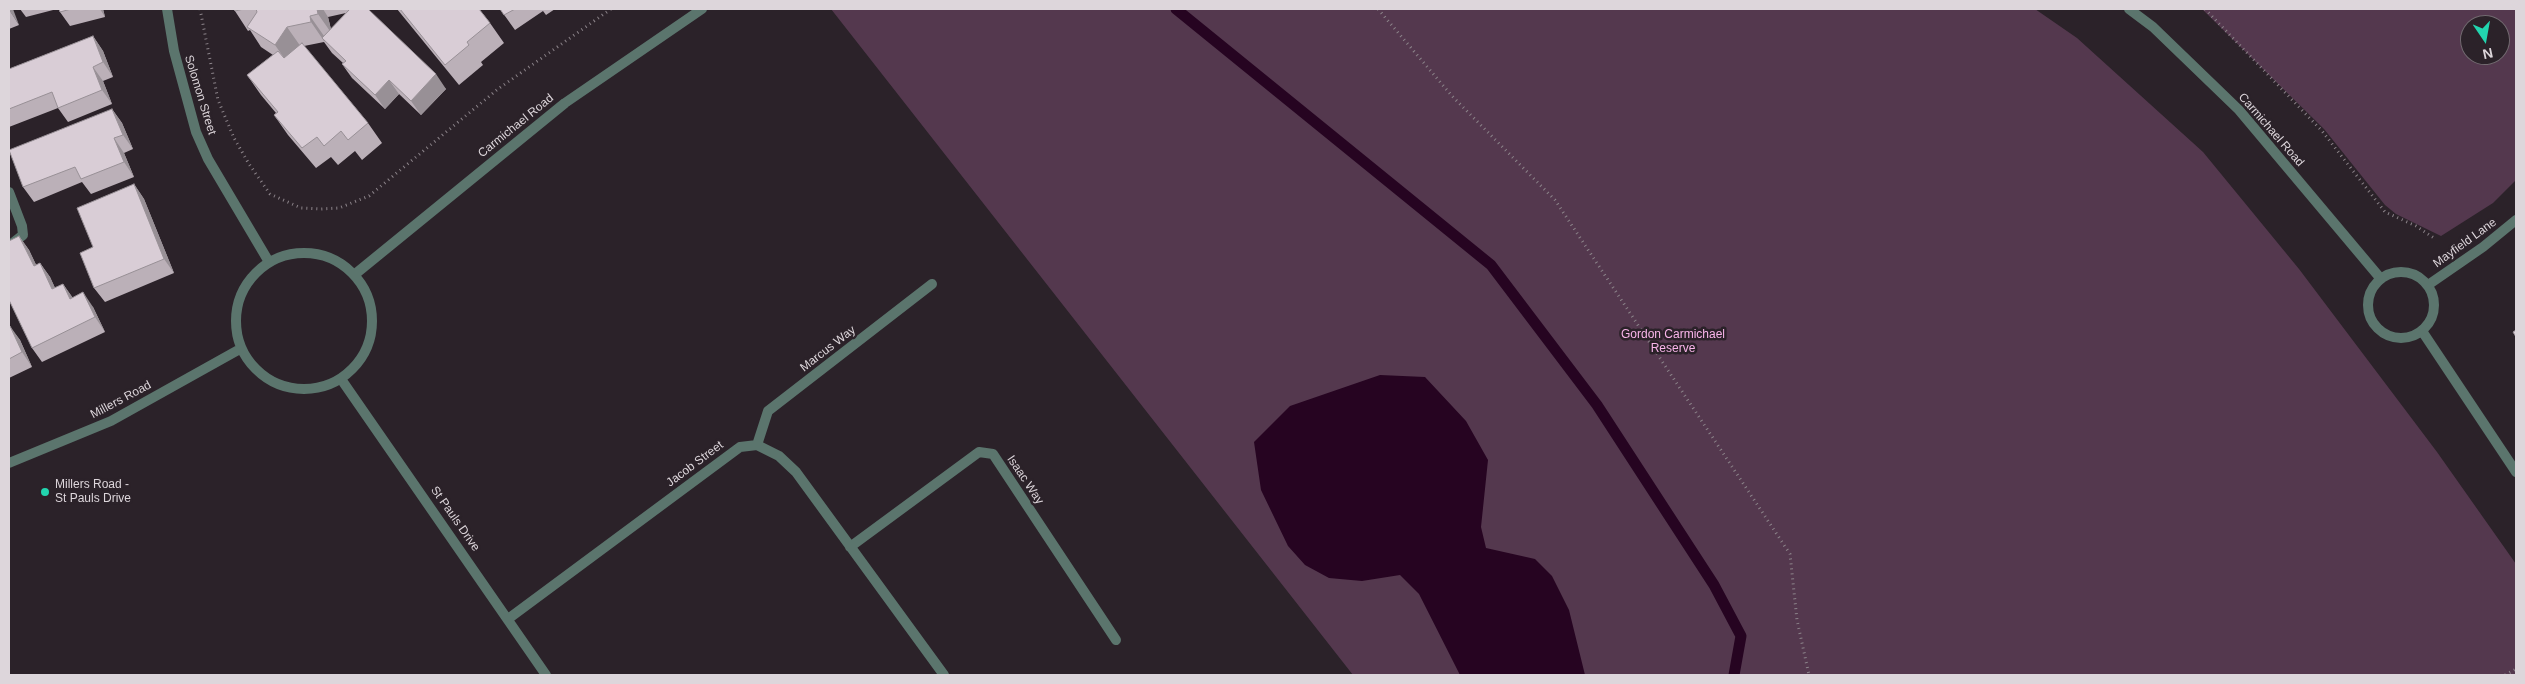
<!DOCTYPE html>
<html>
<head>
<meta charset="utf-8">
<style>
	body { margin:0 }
	#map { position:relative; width:2525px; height:684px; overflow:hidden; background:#2b2229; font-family:Helvetica,sans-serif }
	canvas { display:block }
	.frame { position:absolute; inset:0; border:10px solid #ddd6db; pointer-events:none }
	.north { position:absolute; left:2460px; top:15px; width:50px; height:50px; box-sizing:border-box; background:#2b2229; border:1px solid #726a70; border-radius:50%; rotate:168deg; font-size:14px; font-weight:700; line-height:20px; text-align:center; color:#ddd6db }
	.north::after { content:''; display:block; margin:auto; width:18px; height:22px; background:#22d5af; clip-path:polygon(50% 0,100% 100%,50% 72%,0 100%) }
</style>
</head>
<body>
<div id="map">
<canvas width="2525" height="684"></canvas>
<div class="frame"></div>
<div class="north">N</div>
</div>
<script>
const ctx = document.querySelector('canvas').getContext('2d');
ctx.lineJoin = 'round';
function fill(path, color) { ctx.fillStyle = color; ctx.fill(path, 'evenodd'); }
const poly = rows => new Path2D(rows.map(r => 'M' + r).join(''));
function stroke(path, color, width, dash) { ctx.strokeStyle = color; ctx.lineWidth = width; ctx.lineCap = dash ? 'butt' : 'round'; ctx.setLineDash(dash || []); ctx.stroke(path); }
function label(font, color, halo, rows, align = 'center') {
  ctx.font = font + ' Helvetica,sans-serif'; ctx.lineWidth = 5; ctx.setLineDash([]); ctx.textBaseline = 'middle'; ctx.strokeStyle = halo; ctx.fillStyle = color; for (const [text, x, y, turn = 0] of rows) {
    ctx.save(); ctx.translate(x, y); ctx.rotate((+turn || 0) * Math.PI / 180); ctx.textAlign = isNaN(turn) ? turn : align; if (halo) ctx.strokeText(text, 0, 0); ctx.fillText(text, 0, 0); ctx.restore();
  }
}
fill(poly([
	[831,9,2035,9,2077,38,2203,152,2299,269,2437,452,2516,564,2516,675,1353,675],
	[2202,9,2516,9,2516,180,2493,203,2441,236,2396,214,2385,205,2324,129],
	[2470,25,2500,25,2500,55,2470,55]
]), '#54384e');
fill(poly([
	[1380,375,1425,377,1466,421,1488,460,1481,527,1486,548,1535,559,1552,576,1569,610,1585,675,1460,675,1419,594,1400,575,1362,581,1329,578,1305,565,1288,546,1261,490,1254,442,1290,406]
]), '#260421');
stroke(poly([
	[1176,9,1491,265,1597,405,1714,585,1741,636,1734,675]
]), '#260421', 11);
stroke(poly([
	[200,9,218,100,234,138,249,164,270,194,301,208,320,209,339,208,369,196,498,89,611,9],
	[1378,9,1452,96,1555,200,1790,554,1797,620,1809,675],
	[2205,9,2322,131,2385,212,2416,226,2434,238],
	[2505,675,2516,669]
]), '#8c848a', 3, [1, 4]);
stroke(poly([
	[167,9,174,51,196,132,208,159,269,262],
	[9,192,22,226,23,235,9,246],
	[2428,285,2483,247,2516,220],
	[341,379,546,675],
	[757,445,768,411,932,284],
	[850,547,979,452,993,454,1116,640],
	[508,619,740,447,757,445,779,456,796,472,944,675]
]), '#5b756d', 10);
stroke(poly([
	[2129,9,2153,27,2239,110,2381,279],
	'236 321a68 68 0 1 1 136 0a68 68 0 1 1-136 0Z',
	'2368 305a33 33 0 1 1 66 0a33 33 0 1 1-66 0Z',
	[354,275,565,103,702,9],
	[2422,331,2516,472],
	[9,463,111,421,240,349]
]), '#5b756d', 10);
fill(poly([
	[9,9,19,25,9,29],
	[20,9,57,9,26,17],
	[59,9,103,9,105,17,70,26,60,12],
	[234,9,349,9,349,10,446,89,421,115,399,94,385,109,352,78,342,64,343,63,332,53,324,42,304,46,368,123,382,143,362,160,355,151,338,165,331,157,316,168,288,135,274,115,276,113,261,95,247,75,273,55,261,47,250,30,248,31,235,11],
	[346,13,331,29,328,17],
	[397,9,479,9,490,23,504,43,481,62,483,65,459,85],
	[500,9,555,9,546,15,543,11,515,30],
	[93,36,103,51,113,77,103,81,112,104,68,122,58,108,9,127,9,69],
	[112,109,122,123,133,149,124,153,134,177,91,194,82,182,34,202,23,187],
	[134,184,144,199,174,273,105,302,94,288,93,247],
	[19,236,29,250,36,265,40,263,50,277,55,288,63,284,72,297,93,307,105,332,42,362,32,348],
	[9,326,20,340,32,367,9,378]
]), '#bbb0b8');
fill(poly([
	[9,9,13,9,19,25,9,10],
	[100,9,103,9,105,17],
	[317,9,323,9,328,17,332,34,318,14],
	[310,16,324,36,324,41,311,22],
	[287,27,301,47,289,65,275,45],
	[93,36,103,51,113,77,103,62],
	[93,67,103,81,112,104,102,90],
	[436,74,446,89,421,115,411,101],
	[389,80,399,94,385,109,375,95],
	[112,109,122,123,133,149,123,135],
	[114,138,124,153,134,177,124,162],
	[134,184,144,199,174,273,164,259],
	[19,236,29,250,44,281,34,266],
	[40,263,50,277,62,303,52,289],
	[63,284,73,298,70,299],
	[83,292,93,307,105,332,95,317],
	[10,326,20,340,32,367,22,352]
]), '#989096');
const building = poly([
	[59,9,71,9,60,12,59,9],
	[234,9,244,9,235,11,234,9],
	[256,9,317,9,318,14,310,16,311,22,287,27,275,45,247,27,257,12,256,9],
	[350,9,368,9,436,74,411,101,389,80,375,95,342,64,346,61,322,38,350,9],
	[400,9,479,9,490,23,467,42,469,45,445,65,400,9],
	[500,9,515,9,504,15,500,9],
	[93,36,103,62,93,67,102,90,58,108,52,92,9,109,9,69,93,36],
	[302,43,368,123,348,140,341,131,324,146,317,137,302,148,274,115,278,112,247,75,278,51,284,58,302,43],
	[112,109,123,135,114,138,124,162,81,179,75,167,23,187,9,150,112,109],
	[134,184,164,259,94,288,80,253,93,247,77,208,134,184],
	[19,236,34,266,40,263,52,289,63,284,70,299,83,292,95,317,32,348,9,300,9,241,19,236],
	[9,326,10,326,22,352,9,359,9,326],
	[2516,330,2516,337,2513,332,2516,330]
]);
fill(building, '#d9cdd6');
stroke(building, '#989096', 1);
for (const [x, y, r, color] of [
	[45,492,5,"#22d5af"]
]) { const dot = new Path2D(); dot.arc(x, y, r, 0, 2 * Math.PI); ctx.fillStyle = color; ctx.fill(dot); stroke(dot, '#2b2229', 2); }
label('12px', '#ddd6db', '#2b2229', [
	["Solomon Street",200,95,73],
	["Carmichael Road",516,126,-39],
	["Carmichael Road",2271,130,49],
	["Mayfield Lane",2465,243,-36],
	["Marcus Way",828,349,-38],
	["Millers Road",121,400,-28],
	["Jacob Street",695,464,-37],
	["Isaac Way",1025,480,56],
	["St Pauls Drive",455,519,55]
]);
label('12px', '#f8b4e9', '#2b2229', [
	["Gordon Carmichael",1673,335],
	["Reserve",1673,349]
]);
label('12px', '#ddd6db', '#2b2229', [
	["Millers Road -",55,485],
	["St Pauls Drive",55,499]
], 'left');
</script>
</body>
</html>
